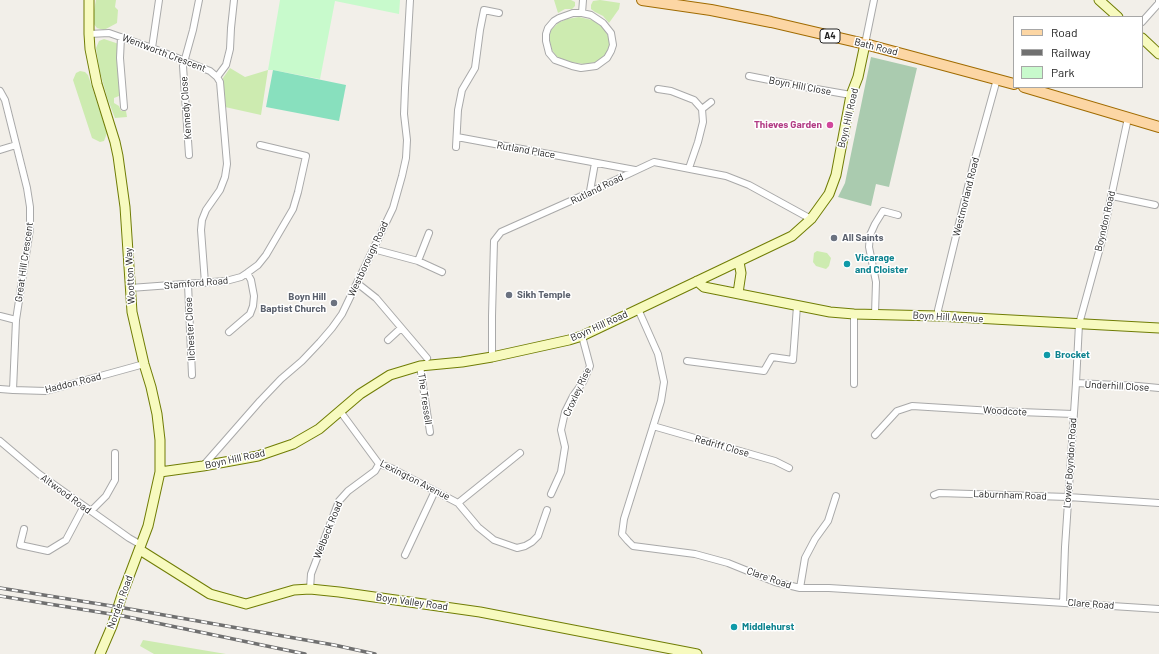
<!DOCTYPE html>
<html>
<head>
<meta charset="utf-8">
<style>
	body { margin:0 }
	#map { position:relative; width:1159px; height:654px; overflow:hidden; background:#f2efe9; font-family:Barlow,sans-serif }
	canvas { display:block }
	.legend { position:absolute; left:1013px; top:16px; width:130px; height:72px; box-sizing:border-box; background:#fff; border:1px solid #a7a7a7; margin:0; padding:5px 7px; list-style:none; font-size:12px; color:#222 }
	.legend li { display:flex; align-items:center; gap:8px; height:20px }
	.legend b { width:20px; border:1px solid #a7a7a7 }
</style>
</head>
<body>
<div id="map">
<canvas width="1159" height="654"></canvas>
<ul class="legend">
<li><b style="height:5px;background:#fcd6a4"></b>Road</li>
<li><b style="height:5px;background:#707070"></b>Railway</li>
<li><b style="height:11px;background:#c8facc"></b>Park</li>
</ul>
</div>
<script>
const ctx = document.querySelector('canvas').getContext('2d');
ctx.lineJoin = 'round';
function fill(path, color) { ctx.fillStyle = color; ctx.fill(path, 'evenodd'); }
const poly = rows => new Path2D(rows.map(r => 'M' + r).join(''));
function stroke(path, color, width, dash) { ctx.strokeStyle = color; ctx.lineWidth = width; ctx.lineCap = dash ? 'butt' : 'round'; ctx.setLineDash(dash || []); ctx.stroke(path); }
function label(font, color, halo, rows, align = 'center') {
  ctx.font = font + ' Barlow,sans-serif'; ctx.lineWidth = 3; ctx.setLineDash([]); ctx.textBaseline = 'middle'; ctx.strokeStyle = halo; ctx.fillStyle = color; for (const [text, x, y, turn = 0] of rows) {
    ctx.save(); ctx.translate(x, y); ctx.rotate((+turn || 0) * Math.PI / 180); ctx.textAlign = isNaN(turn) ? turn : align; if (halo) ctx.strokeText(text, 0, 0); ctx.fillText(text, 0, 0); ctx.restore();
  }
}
fill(poly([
	[96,0,116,0,115,7,118,10,117,23,104,30,97,28,93,23,93,15],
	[554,0,571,0,575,2,575,6,572,9,565,9,558,13],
	[600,0,620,3,619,9,609,23,603,16,595,12,591,9,591,5,593,1],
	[579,17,592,20,603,27,609,38,609,47,605,56,597,62,584,64,570,62,557,57,550,47,548,39,551,30,558,23,567,19],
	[104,39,119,44,118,61,120,93,119,96,114,98,114,103,119,106,121,111,126,111,127,117,115,118,107,97,100,72,96,48,99,41],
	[230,68,245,77,268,70,261,115,225,107,223,78],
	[80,71,85,72,88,75,107,133,104,141,100,142,92,138,73,80,76,73],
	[817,251,827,253,831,258,829,266,826,269,816,266,813,262,814,253],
	[143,640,226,654,154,654,140,646]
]), '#cdebb0');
fill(poly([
	[871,57,917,68,889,187,876,184,871,206,838,197,845,183]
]), '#aacbaf');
fill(poly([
	[280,0,400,0,399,14,335,1,320,79,273,70,268,70]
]), '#c8facc');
fill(poly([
	[273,70,346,85,339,121,266,107]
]), '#88e0be');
const street = poly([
	[573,13,582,13,591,15,603,23,611,33,613,45,611,51,607,58,596,66,581,68,572,66,555,60,549,53,546,41,546,34,548,28,554,21,559,18,573,13],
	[582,13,583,0],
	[1142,22,1159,3,1159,0],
	[89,34,109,33,152,48,210,71,217,77,220,82,227,164,225,177,220,190,206,210,202,220,201,230,205,283],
	[121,37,120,58,124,107],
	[865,44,874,0],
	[152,48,159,0],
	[749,76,805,87,851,95],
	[217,77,226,65,230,49,231,28,234,0],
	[658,89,671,91,694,100,702,109,703,122,698,142,689,168],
	[0,91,5,100,27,188,30,207,30,229,16,320,13,390],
	[702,109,711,102],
	[457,137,635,170],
	[456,147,458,110,462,90,475,68,480,30,484,10,499,13],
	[0,150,16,145],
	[189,155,183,66,193,30,199,0],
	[590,191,595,163],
	[1112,196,1155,205],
	[373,249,418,261,442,272],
	[418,261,429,233],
	[357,283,376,298,427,358],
	[188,284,192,375],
	[130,288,226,281,241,277,247,273,258,265,266,255,293,209,298,192,306,156,260,145],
	[638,309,658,354,664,382,661,401,624,519,622,534,628,541,633,546,695,554,728,563,775,582,800,588,829,588,1159,609],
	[875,314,876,282,869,247,870,235,875,224,883,211,898,215],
	[0,316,16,320],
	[938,316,938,310,974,162,997,79],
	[229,332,250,314,253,306,254,296,251,280,247,273],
	[388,340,401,328],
	[492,357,492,316,494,241,501,232,575,199,654,162,726,176,749,185,811,219],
	[687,361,764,371,772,357,793,360,797,306],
	[420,366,430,432],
	[1076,383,1138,386,1159,388],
	[854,384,854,314],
	[0,389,13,390,46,391,144,364],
	[340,411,379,464,391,468,458,503,478,527,494,540,517,548,525,546,532,542,538,536,547,510],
	[653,426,775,461,789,468],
	[875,435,897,411,912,406,993,411,1073,414],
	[0,441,39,474,129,538,136,542],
	[203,466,260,401,281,379,302,361,320,342,332,328,342,314,393,208,402,176,406,158,407,140,404,114,405,88,410,0],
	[551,494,561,472,565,447,561,430,565,412,573,396,583,382,590,366,582,336],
	[934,495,939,493,1068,497,1159,503],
	[458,503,520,453],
	[91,511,106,496,115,480,115,453],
	[24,529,20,545,48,551,66,540,84,506],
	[405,555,435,491],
	[800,588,805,558,815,539,828,521,836,496],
	[310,589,311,574,339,501,348,491,375,471,379,464],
	[1063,603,1065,547,1076,383,1079,324,1101,244,1128,118]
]);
const secondary = poly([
	[89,0,89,34,90,49,97,84,115,142,118,156,125,207,132,312,144,364,151,387,157,414,160,440,160,472,148,526,122,595,112,626,100,654],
	[1099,0,1118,17],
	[1142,38,1159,54],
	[697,281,704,287,830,312,854,314,938,316,1159,328],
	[738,293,741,273,739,262],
	[160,472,203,466,258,456,293,444,319,429,360,394,390,375,420,366,462,362,492,357,569,340,582,336,792,236,811,219,829,194,836,175,851,95,858,77,865,44],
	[140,550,210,594,246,604,294,590,310,589,339,592,480,612,697,654]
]);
const primary = poly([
	[642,0,711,10,771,22,865,44,1014,84],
	[1024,87,1159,127]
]);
stroke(street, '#a9a9a9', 8);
stroke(secondary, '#707d05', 11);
stroke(primary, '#a06b00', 12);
stroke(street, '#fff', 6);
stroke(secondary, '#f7fabf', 9);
stroke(primary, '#fcd6a4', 10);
const rail = poly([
	[0,588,124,608,334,645,375,654],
	[0,596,123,616,305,654]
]);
stroke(rail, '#707070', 3.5);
stroke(rail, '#fff', 2, [6]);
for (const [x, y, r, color] of [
	[830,125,4,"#d1479c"],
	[834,238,4,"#6b7280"],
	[847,264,4,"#0f9aa8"],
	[509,295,4,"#6b7280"],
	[334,303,4,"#6b7280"],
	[1047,355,4,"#0f9aa8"],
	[734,627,4,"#0f9aa8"]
]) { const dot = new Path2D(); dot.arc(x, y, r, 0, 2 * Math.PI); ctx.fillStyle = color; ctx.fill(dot); stroke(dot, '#fff', 1.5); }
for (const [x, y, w] of [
	[830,36,20]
]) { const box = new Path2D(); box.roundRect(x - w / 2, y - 7, w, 14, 3); ctx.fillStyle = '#fff'; ctx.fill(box); stroke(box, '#222', 1); }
label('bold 9px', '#222', null, [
	["A4",830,36]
]);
label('10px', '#222', '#fff', [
	["Bath Road",876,47,14],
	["Wentworth Crescent",164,53,21],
	["Boyn Hill Close",800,86,11],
	["Kennedy Close",186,108,-94],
	["Boyn Hill Road",848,118,-77],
	["Rutland Place",526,150,10],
	["Rutland Road",597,189,-26],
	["Westmorland Road",966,197,-76],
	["Boyndon Road",1105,221,-77],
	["Westborough Road",368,259,-65],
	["Great Hill Crescent",24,262,-82],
	["Wootton Way",130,276,-93],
	["Stamford Road",196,283,-5],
	["Boyn Hill Avenue",948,317,3],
	["Boyn Hill Road",599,326,-24],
	["Ilchester Close",190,329,-93],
	["Haddon Road",73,383,-14],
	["Underhill Close",1117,386,3],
	["Croxley Rise",577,392,-65],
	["The Tressell",425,399,82],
	["Woodcote",1005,411,3],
	["Redriff Close",722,446,16],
	["Boyn Hill Road",235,459,-12],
	["Lower Boyndon Road",1070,463,-86],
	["Lexington Avenue",415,480,27],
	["Altwood Road",66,494,36],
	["Laburnham Road",1010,495,2],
	["Welbeck Road",328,530,-68],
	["Clare Road",769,578,19],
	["Norden Road",120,602,-70],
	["Boyn Valley Road",412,602,8],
	["Clare Road",1091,604,4]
]);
label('bold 10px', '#b23c85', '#fff', [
	["Thieves Garden",822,125]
], 'right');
label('bold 10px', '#5b616d', '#fff', [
	["All Saints",842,238],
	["Sikh Temple",517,295],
	["Boyn Hill",326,297,"right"],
	["Baptist Church",326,309,"right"]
], 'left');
label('bold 10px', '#0d838f', '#fff', [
	["Vicarage",855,258],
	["and Cloister",855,270],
	["Brocket",1055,355],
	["Middlehurst",742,627]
], 'left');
</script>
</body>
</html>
